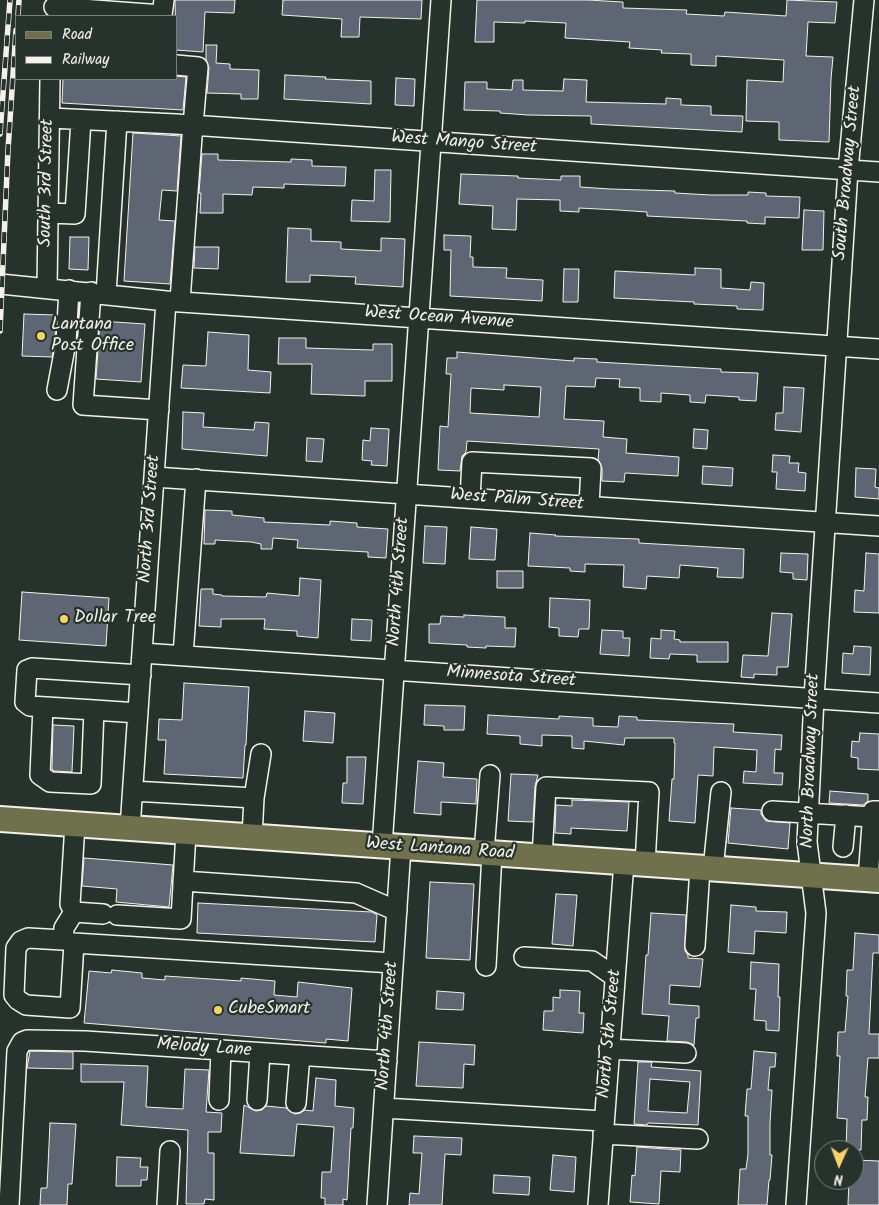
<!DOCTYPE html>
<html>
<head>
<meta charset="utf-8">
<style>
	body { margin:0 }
	#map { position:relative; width:879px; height:1205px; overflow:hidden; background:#26332d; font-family:Kalam,sans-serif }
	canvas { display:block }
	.legend { position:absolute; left:15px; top:15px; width:162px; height:65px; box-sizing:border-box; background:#26332d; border:1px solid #787f78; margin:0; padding:6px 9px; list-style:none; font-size:15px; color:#f4f1e8 }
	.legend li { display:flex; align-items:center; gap:10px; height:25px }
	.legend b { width:25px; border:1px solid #787f78 }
	.north { position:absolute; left:814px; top:1140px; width:50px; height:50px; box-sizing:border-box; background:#26332d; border:1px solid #787f78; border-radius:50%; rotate:182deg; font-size:14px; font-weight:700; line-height:20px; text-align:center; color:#f4f1e8 }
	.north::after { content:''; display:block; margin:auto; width:18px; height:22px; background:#ffd166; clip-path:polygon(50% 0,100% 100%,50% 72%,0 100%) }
</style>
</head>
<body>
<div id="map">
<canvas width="879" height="1205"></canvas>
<ul class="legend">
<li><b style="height:6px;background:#6e714b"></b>Road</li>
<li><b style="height:6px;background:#f4f1e8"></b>Railway</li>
</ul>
<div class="north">N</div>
</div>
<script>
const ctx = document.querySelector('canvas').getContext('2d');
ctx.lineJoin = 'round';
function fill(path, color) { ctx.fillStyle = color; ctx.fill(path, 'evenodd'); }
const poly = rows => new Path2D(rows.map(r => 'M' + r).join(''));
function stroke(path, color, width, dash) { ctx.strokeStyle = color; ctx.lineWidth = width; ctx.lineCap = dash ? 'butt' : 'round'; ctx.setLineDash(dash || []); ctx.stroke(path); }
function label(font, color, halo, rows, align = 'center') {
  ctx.font = font + ' Kalam,sans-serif'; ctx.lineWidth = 4.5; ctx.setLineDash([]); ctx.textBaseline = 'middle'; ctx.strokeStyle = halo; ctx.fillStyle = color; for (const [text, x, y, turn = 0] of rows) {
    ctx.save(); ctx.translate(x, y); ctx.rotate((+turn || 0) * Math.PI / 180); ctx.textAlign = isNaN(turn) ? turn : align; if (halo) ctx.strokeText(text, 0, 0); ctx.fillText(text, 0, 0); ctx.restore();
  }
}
const building = poly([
	[175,0,235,0,234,13,205,12,203,52,176,50,175,0],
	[283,0,422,0,421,19,360,17,359,37,341,37,342,19,282,15,283,0],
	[477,0,588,0,623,2,623,8,687,10,686,14,724,16,725,12,786,16,787,0,837,2,835,23,808,22,806,56,833,57,831,79,829,142,779,140,779,122,746,121,747,80,783,82,784,60,716,56,716,66,691,65,691,54,661,53,662,50,629,48,630,42,565,38,566,23,525,21,525,23,494,22,494,42,475,42,477,0],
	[206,45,217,45,216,63,230,64,230,69,259,70,258,99,241,99,241,94,207,93,209,68,206,59,206,45],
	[285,75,326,77,325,79,371,81,371,104,284,99,285,75],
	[176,76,186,77,183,110,62,103,63,79,176,79,176,76],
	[396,78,415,79,414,106,395,105,396,78],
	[564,79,587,80,586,102,666,104,666,98,681,99,681,105,711,106,711,115,743,116,742,132,591,124,591,116,528,115,500,113,500,111,464,110,465,82,487,82,487,89,512,90,513,80,523,80,523,90,563,91,564,79],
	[133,133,181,136,177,191,162,190,159,220,175,221,170,284,124,281,133,133],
	[202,154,218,154,218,160,291,162,291,159,312,160,312,166,346,167,345,186,284,184,284,188,253,187,252,195,223,194,223,213,200,213,201,193,199,193,202,154],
	[375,170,391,170,390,222,351,221,352,200,374,201,375,170],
	[461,174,518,176,518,178,561,180,561,176,580,176,580,187,610,189,675,191,675,193,711,195,748,195,748,192,766,193,766,196,800,197,799,218,765,217,765,224,747,223,747,221,647,216,647,212,618,210,579,208,579,212,560,211,560,200,517,199,516,230,492,229,493,206,459,204,461,174],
	[804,210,824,211,823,250,802,250,804,210],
	[288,228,311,229,311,241,341,242,341,249,381,251,381,238,405,239,403,287,355,284,356,277,310,275,310,282,286,282,288,228],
	[444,235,471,236,470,257,473,257,473,267,507,268,506,278,543,280,542,301,450,296,451,250,444,250,444,235],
	[70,237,89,237,88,270,69,269,70,237],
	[195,247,219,247,218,269,194,268,195,247],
	[695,268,721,269,721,288,750,290,751,282,764,283,763,310,737,309,737,306,694,304,694,302,614,298,615,271,695,275,695,268],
	[564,269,579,269,578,302,563,302,564,269],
	[24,314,56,315,55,341,52,357,22,356,24,314],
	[100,321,145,324,141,382,96,379,100,321],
	[208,332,249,335,248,370,271,372,270,393,181,388,183,365,206,366,208,332],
	[279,338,306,338,306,348,373,350,373,344,392,344,392,381,365,381,365,396,311,394,312,364,278,364,279,338],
	[457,352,574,361,574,358,597,359,597,362,721,369,721,372,758,373,756,401,739,400,739,397,706,395,705,403,690,402,690,395,661,393,661,402,640,401,640,388,619,387,620,379,596,378,595,387,566,386,564,419,604,421,603,437,627,439,626,453,679,457,678,476,625,473,624,482,602,481,602,468,598,460,599,449,467,441,466,452,462,456,460,471,438,470,440,426,448,427,451,374,446,374,447,358,457,358,457,352],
	[504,385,541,387,539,417,470,413,471,388,504,390,504,385],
	[784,387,804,388,801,432,775,430,776,413,783,413,784,387],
	[183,412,204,413,203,427,254,430,255,422,269,423,267,456,182,449,183,412],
	[371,428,389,429,387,466,371,465,372,461,362,460,363,440,370,441,371,428],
	[694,429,708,430,707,449,693,448,694,429],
	[307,438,324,439,322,462,306,461,307,438],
	[773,455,790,456,789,463,799,463,798,472,806,473,805,491,776,489,777,472,772,472,773,455],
	[703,466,733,468,732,486,702,484,703,466],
	[856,468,876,469,875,487,879,488,879,499,855,497,856,468],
	[205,510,232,511,232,515,264,518,264,522,330,525,330,521,357,523,357,527,388,529,386,558,368,557,368,552,297,548,298,540,273,538,272,549,261,549,261,544,251,542,215,540,215,544,204,544,205,510],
	[425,526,447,527,445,564,423,563,425,526],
	[471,527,497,529,495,560,469,559,471,527],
	[530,533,556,535,555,536,639,539,639,543,744,549,743,578,717,577,718,568,680,565,679,578,647,576,646,589,623,587,624,565,585,564,585,572,570,571,570,568,528,566,530,533],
	[781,553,808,554,807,580,793,579,793,573,780,572,781,553],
	[866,553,879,554,879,613,854,612,855,590,864,591,866,553],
	[497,571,523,571,523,588,497,588,497,571],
	[300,578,321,580,318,638,297,636,297,631,264,629,265,619,221,619,221,627,199,626,201,589,213,589,213,594,222,595,222,596,266,597,267,593,299,596,300,578],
	[22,592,109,598,106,646,19,640,22,592],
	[550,598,590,600,589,629,579,629,578,637,559,636,559,628,549,627,550,598],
	[772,613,792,614,788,667,777,667,777,675,754,674,754,678,741,677,743,655,768,656,772,613],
	[464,615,505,617,505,628,516,628,515,647,486,646,486,648,467,647,467,645,429,643,429,624,440,624,441,616,464,617,464,615],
	[352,619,372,620,371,641,351,640,352,619],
	[602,630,623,631,623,638,630,638,629,656,600,654,602,630],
	[661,630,675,631,674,639,680,640,680,642,728,642,728,662,697,662,697,655,670,654,669,659,650,658,651,638,661,639,661,630],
	[854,646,871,647,870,675,842,673,843,653,853,654,854,646],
	[184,683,249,687,246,745,245,745,243,778,164,774,166,740,158,740,159,719,182,720,184,683],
	[425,705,465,706,464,730,444,730,444,726,424,725,425,705],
	[305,711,335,713,333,743,303,741,305,711],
	[488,715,559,719,559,716,593,718,593,726,618,727,619,716,637,717,637,720,734,724,733,732,782,735,781,750,775,749,774,773,783,773,782,785,743,783,744,771,756,772,757,750,714,747,713,776,698,775,695,823,669,821,672,779,674,779,675,743,674,743,674,738,625,738,624,745,584,741,584,749,572,748,572,736,542,735,542,746,520,744,520,736,487,734,488,715],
	[53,725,74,726,72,772,54,771,52,769,53,725],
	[860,733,879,734,879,770,858,769,858,758,851,757,852,741,859,742,860,733],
	[347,757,366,757,363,804,342,803,343,783,347,783,347,757],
	[418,761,444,763,443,777,477,779,476,804,441,802,441,815,414,813,418,761],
	[511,774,538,775,535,786,533,822,508,821,511,774],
	[830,791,868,794,868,801,863,805,829,803,830,791],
	[572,800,629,802,627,831,571,828,571,834,555,833,556,805,572,806,572,800],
	[731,808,761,810,761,814,766,821,790,823,788,849,728,843,731,808],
	[84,858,173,865,169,907,116,902,117,889,82,886,84,858],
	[430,882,474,884,470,960,426,958,430,882],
	[556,894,577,895,573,946,552,944,556,894],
	[198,903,372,912,377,915,375,942,197,933,198,903],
	[731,905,756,907,756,911,787,912,786,933,755,931,754,954,728,952,731,905],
	[651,913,686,915,685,951,688,955,688,958,703,959,700,987,670,985,669,1004,699,1006,699,1018,696,1018,694,1045,687,1042,667,1041,669,1016,642,1014,646,955,648,955,651,913],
	[855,933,879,935,879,953,873,953,869,1034,879,1034,879,1058,868,1058,865,1097,868,1097,867,1120,862,1120,861,1150,846,1150,847,1119,837,1118,840,1056,837,1056,838,1032,845,1032,848,996,846,996,847,970,853,970,855,933],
	[751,962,779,964,778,997,780,997,779,1031,766,1030,766,1021,754,1020,756,989,750,989,751,962],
	[112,970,142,973,142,978,165,980,165,976,241,981,241,978,275,981,274,995,297,997,298,982,352,988,348,1041,326,1039,326,1043,84,1023,89,971,111,973,112,970],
	[560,990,580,991,579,1013,584,1013,583,1033,543,1030,544,1011,553,1011,553,997,560,998,560,990],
	[437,991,464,993,463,1010,436,1009,437,991],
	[419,1042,475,1045,474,1065,464,1064,463,1088,416,1086,419,1042],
	[30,1051,73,1052,73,1069,27,1068,30,1051],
	[754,1051,776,1053,775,1067,770,1067,768,1090,772,1090,770,1123,770,1155,772,1155,770,1180,769,1180,767,1205,738,1205,740,1169,746,1169,748,1154,748,1116,745,1116,747,1089,751,1089,754,1051],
	[638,1062,652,1062,651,1067,701,1071,698,1125,648,1123,647,1125,634,1124,638,1062],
	[650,1079,690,1082,687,1113,648,1111,650,1079],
	[81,1064,148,1066,146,1107,183,1109,185,1069,209,1070,206,1112,222,1113,221,1132,208,1132,208,1153,214,1153,214,1200,205,1199,204,1204,186,1204,188,1130,121,1125,124,1082,81,1082,81,1064],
	[316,1078,336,1080,335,1106,354,1108,353,1128,351,1128,347,1200,343,1199,343,1205,325,1205,325,1198,321,1198,322,1172,331,1172,334,1127,297,1124,294,1156,240,1153,244,1105,256,1111,262,1110,266,1106,286,1108,295,1114,300,1113,305,1110,313,1111,316,1078],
	[50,1123,76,1124,72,1184,68,1184,67,1205,40,1205,41,1188,47,1188,50,1123],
	[414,1136,462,1138,461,1155,445,1154,442,1205,409,1205,410,1193,419,1194,422,1153,413,1153,414,1136],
	[637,1147,681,1150,680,1172,661,1171,659,1204,630,1202,632,1175,635,1176,637,1147],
	[553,1155,576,1157,574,1192,550,1190,553,1155],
	[117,1157,141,1158,140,1167,148,1167,147,1180,141,1180,141,1186,116,1186,117,1157],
	[854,1160,879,1161,879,1205,848,1205,849,1180,854,1180,854,1160],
	[494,1175,530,1177,529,1195,493,1193,494,1175]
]);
fill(building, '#5e6573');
stroke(building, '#f4f1e8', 1);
const minor = poly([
	[54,7,162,15,164,0],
	[176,65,198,67,192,137,180,301],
	[50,118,176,124,879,172],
	[48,213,75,214,81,120],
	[0,284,166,301,879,349],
	[47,288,50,79],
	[91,292,83,405,159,410],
	[106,294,117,121],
	[57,390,66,342,69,290],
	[154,477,879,526],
	[470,498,472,462,591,468,589,506],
	[142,653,879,703],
	[183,655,196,479],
	[43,707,40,775,50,782,91,784,94,710,30,706,25,702,27,670,32,668,141,675],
	[94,710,138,713],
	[133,791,254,798],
	[772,811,872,817],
	[75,824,70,904,74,912,103,914],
	[130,828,166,301],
	[252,837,254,798,261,754],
	[382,846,441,0],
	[843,847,846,815],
	[484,853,490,775],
	[542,857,546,787,649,792,645,864],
	[713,869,721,792],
	[868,879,873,811,878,811],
	[183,881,356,893,397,911],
	[74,912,64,928,63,940,28,938,21,941,16,948,14,995,18,1000,26,1005,70,1008,74,943,393,963],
	[117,915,181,919,186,832],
	[695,946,700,868],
	[524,957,592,961,615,977],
	[486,966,492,853],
	[609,1049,686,1053],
	[219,1100,221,1050],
	[257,1100,260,1053],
	[296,1103,300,1055],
	[384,1108,603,1121],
	[603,1134,698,1139],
	[9,1205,17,1051,22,1042,27,1040,85,1041,387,1061],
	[167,1205,170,1151],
	[377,1205,401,847],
	[598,1205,624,862],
	[796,1205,816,913,807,842,814,698,848,170,864,0]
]);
const major = poly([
	[0,819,879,880]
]);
stroke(minor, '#f4f1e8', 22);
stroke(major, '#f4f1e8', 28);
stroke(minor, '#26332d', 19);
stroke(major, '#6e714b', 24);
const rail = poly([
	[18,16,19,0],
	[0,134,10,0],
	[0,331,8,150,16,30]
]);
stroke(rail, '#f4f1e8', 5.5);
stroke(rail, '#26332d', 4, [11]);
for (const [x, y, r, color] of [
	[41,336,5,"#ffd166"],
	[64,619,5,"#ffd166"],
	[218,1010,5,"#ffd166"]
]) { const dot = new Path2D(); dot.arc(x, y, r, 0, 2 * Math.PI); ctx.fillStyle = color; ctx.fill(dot); stroke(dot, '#26332d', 2); }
label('18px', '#f4f1e8', '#26332d', [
	["West Mango Street",464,144,4],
	["South Broadway Street",849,173,-85],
	["South 3rd Street",48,183,-89],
	["West Ocean Avenue",439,319,4],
	["West Palm Street",517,501,4],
	["North 3rd Street",151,519,-86],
	["North 4th Street",400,582,-86],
	["Minnesota Street",511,678,4],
	["North Broadway Street",812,761,-88],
	["West Lantana Road",440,850,4],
	["North 4th Street",389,1026,-86],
	["North 5th Street",611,1034,-85],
	["Melody Lane",204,1049,4]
]);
label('18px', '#f4f1e8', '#26332d', [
	["Lantana",51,326],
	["Post Office",51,347],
	["Dollar Tree",74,619],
	["CubeSmart",228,1010]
], 'left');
</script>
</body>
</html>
